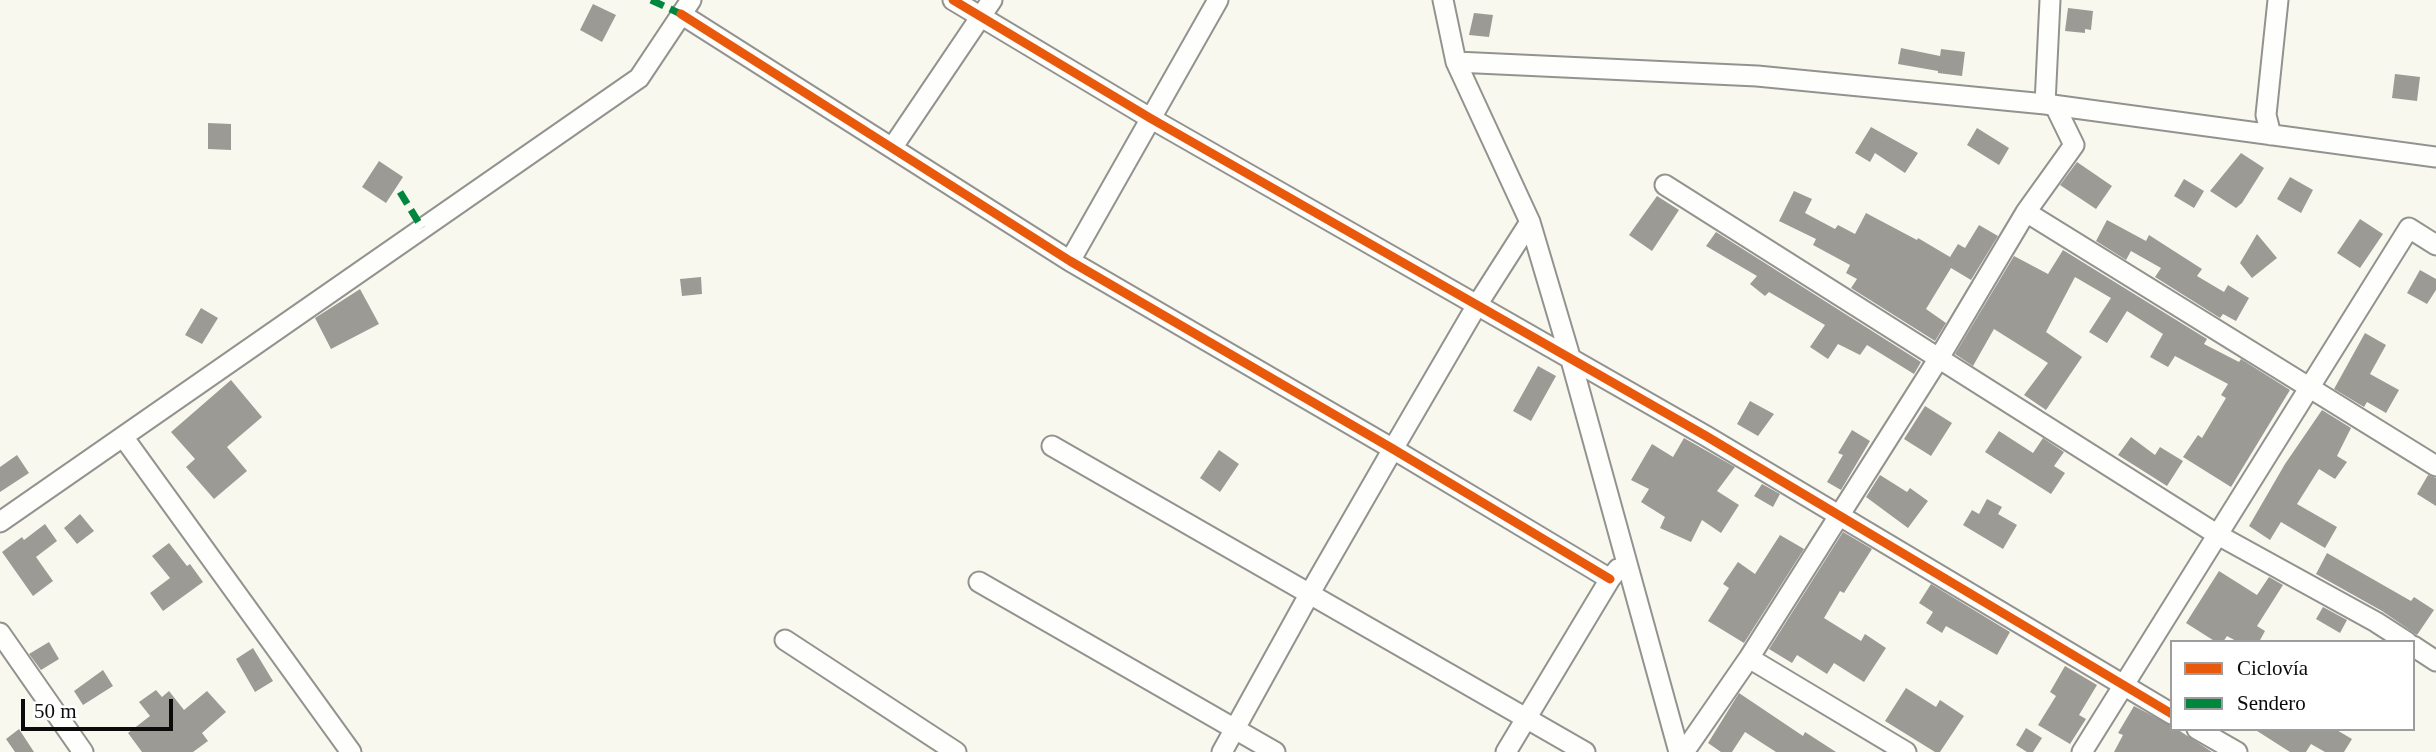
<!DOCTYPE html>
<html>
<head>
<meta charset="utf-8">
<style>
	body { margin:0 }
	#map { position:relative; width:2436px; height:752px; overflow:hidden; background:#f9f8ef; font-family:Georgia,serif }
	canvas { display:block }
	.legend { position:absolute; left:2170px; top:640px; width:245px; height:91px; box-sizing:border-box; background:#fff; border:2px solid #9d9d9d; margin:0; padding:9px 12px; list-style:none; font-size:21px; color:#0b0b0b }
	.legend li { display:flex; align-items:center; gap:14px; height:35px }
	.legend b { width:35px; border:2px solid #9d9d9d }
	.scale { position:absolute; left:21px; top:699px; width:152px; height:32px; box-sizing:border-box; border:4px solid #0b0b0b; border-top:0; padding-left:9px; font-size:21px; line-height:24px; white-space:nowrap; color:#0b0b0b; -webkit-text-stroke:5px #fff; paint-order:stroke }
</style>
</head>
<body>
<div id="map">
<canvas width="2436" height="752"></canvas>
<ul class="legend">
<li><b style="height:9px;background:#e8590c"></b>Ciclovía</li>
<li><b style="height:9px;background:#00873e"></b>Sendero</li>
</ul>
<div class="scale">50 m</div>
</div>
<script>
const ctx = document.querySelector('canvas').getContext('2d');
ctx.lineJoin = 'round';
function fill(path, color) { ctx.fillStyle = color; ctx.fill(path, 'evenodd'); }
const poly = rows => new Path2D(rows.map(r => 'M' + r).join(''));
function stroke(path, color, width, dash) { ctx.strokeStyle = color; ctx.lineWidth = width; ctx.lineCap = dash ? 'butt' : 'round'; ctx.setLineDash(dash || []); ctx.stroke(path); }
fill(poly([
	[593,4,616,15,602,42,580,30],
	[2068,8,2093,11,2091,30,2085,29,2085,33,2065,31],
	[1474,13,1493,15,1489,37,1469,35],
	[1901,48,1940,56,1941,49,1965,52,1962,76,1938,73,1938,71,1898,64],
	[2395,74,2420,77,2417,101,2392,98],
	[208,123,231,124,231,150,208,149],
	[1871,127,1918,153,1905,173,1875,153,1870,162,1855,153],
	[1977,128,2009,148,1999,165,1967,145],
	[2241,153,2264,168,2242,203,2236,208,2210,191],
	[379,161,403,177,386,203,362,187],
	[2077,162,2112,186,2096,209,2060,185],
	[2290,177,2313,190,2301,213,2277,199],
	[2184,179,2204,191,2194,208,2174,196],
	[1794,191,1812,199,1805,213,1835,229,1838,225,1855,234,1866,213,1917,240,1918,238,1950,257,1958,244,1965,248,1979,225,1998,236,1971,280,1951,268,1926,309,1946,323,1935,341,1851,288,1857,279,1846,273,1850,265,1813,245,1816,239,1779,221],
	[1657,196,1679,210,1652,251,1629,235],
	[2360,219,2383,234,2360,268,2337,253],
	[2107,220,2146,241,2149,235,2202,269,2197,276,2224,292,2228,285,2249,298,2236,321,2223,314,2220,318,2155,277,2161,268,2131,251,2126,260,2096,241],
	[1716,232,1921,362,1914,374,1867,345,1860,355,1838,344,1828,359,1810,347,1825,325,1769,292,1765,296,1750,284,1757,276,1706,246],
	[2257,234,2277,258,2252,278,2240,263],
	[2063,250,2207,339,2204,344,2239,362,2241,359,2290,390,2231,487,2183,457,2198,435,2202,438,2226,398,2221,395,2228,384,2175,356,2168,367,2150,357,2163,334,2127,311,2107,343,2089,332,2111,298,2075,277,2046,332,2082,357,2046,410,2024,395,2048,363,1994,329,1973,366,1955,354,2014,256,2048,274],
	[2420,270,2436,279,2436,290,2427,304,2407,293],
	[701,277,702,294,682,296,680,279],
	[360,289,379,324,331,349,315,318],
	[201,308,218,318,202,344,185,335],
	[2365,333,2386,345,2370,374,2399,390,2386,413,2367,402,2364,407,2334,389],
	[1538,366,1556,376,1531,421,1513,411],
	[231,380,262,417,227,447,247,471,214,499,186,467,195,459,171,432],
	[1750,401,1774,414,1758,436,1737,424],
	[1925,406,1952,423,1931,456,1904,439],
	[2322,410,2351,428,2337,456,2347,462,2335,479,2319,469,2297,504,2337,527,2325,548,2281,522,2270,540,2249,526,2285,464],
	[1852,430,1870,441,1841,490,1827,482,1843,455,1838,453],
	[1999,431,2033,453,2043,438,2064,452,2054,466,2065,473,2051,494,1985,452],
	[2131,437,2155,455,2160,447,2183,461,2167,486,2118,455],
	[1684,438,1735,467,1717,491,1739,505,1721,533,1702,520,1691,542,1660,528,1665,517,1641,502,1649,489,1631,480,1652,444,1673,457],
	[1219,450,1239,464,1220,492,1200,478],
	[17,455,29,473,0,492,0,467],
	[1880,475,1907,492,1910,488,1928,501,1908,528,1866,497],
	[2428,475,2436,478,2436,506,2417,494],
	[1762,484,1780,494,1773,507,1754,496],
	[1987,499,2002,507,1998,514,2017,525,2003,549,1963,525,1972,510,1979,514],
	[80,514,94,531,77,544,64,528],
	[45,524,57,541,36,557,53,581,33,596,2,552,22,537,24,540],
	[1843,532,1872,549,1844,593,1840,591,1824,618,1861,641,1865,634,1886,648,1864,682,1834,663,1827,674,1797,655,1792,663,1769,649],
	[1780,535,1804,549,1744,643,1708,621,1729,588,1723,584,1738,562,1755,574],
	[169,543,187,566,190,564,203,582,163,611,150,593,170,578,152,556],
	[2327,553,2411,601,2414,597,2434,610,2417,635,2382,611,2316,574],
	[2219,571,2257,595,2269,577,2283,585,2257,626,2265,631,2259,642,2238,642,2227,636,2223,642,2216,642,2186,623],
	[1931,584,2010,632,1997,655,1946,626,1942,633,1926,623,1933,612,1919,603],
	[2323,607,2347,620,2340,633,2316,619],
	[49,642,59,659,41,670,29,654],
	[253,648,273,681,255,692,236,659],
	[2065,666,2097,685,2079,715,2086,719,2070,744,2038,725,2056,696,2050,692],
	[103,670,113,686,83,705,74,691],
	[1906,688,1936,707,1940,700,1964,716,1940,752,1935,752,1885,721],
	[156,690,162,697,169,691,184,710,207,691,226,712,202,733,208,741,193,752,142,752,128,733,150,716,139,702],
	[1739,693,1803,736,1805,732,1836,752,1776,752,1745,732,1732,752,1721,752,1708,743],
	[2134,706,2172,726,2172,729,2177,729,2186,735,2212,752,2114,752,2123,735,2118,733],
	[2026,728,2042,738,2033,752,2027,752,2016,745],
	[19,729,34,752,15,752,6,739],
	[2254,729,2335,729,2352,739,2344,752,2325,752,2311,744,2306,752,2290,752]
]), '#9c9a95');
const minor = poly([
	[953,0,1150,118,1706,436,2172,714],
	[1443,0,1456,62,1530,222,1571,360,1679,752],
	[681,14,1070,261,1393,449,1610,579],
	[1456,62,1757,76,2045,104,2436,157],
	[2045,104,2050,0],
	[2271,135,2266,115,2278,0],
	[892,148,992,0],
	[1665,185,2218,535,2376,622,2407,642],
	[2026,212,2436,466],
	[1070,261,1218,0],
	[124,438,351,752],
	[1052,446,1585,752],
	[0,522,639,78,691,0],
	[979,582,1275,752],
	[0,633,83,752],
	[785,640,956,752],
	[2413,646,2436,661],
	[1749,658,1906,752],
	[2197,729,2237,752],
	[1222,752,1310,593,1393,449,1477,305,1530,222],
	[1506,752,1610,579,1618,569],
	[1684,752,1749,658,1939,358,2026,212,2074,145,2055,106],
	[2082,752,2409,228,2436,245]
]);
stroke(minor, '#92928e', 23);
stroke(minor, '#fefefd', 19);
stroke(poly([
	[651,0,681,14],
	[400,192,422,228]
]), '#00873e', 7, [14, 7]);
stroke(poly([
	[953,0,1150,118,1706,436,2172,714],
	[681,14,1070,261,1393,449,1610,579]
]), '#e8590c', 9);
</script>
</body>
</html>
